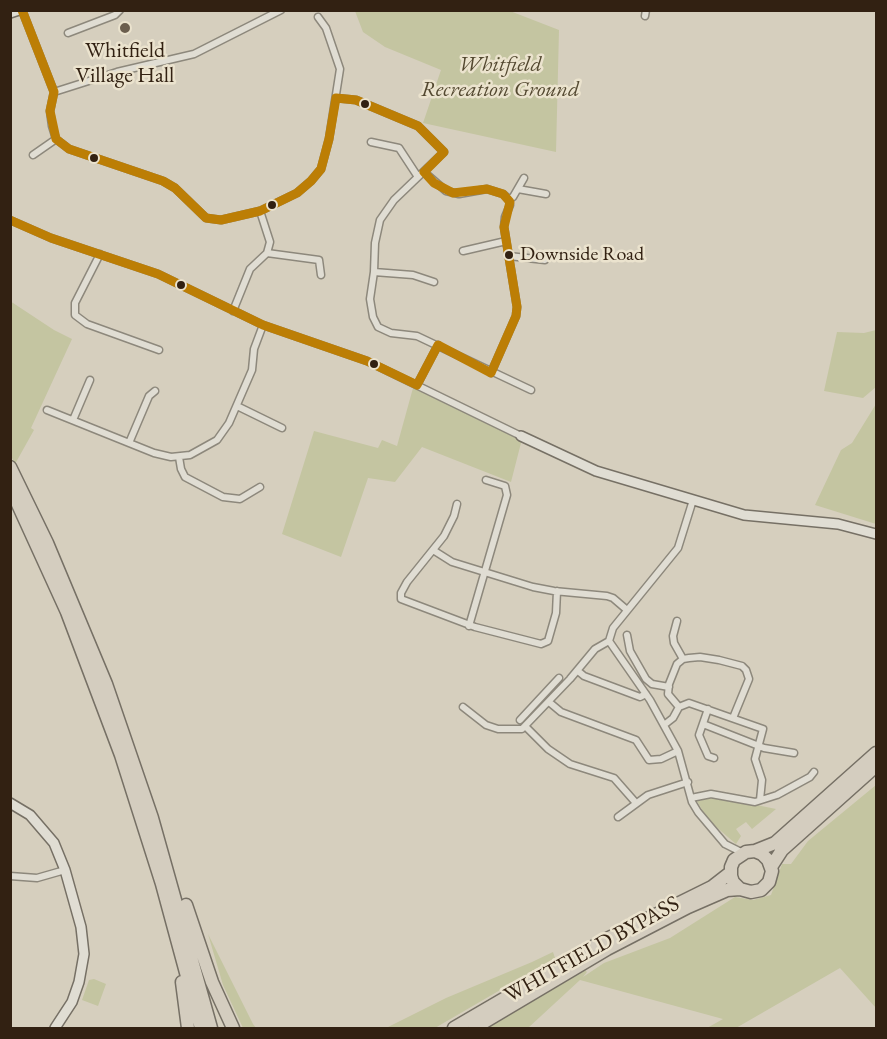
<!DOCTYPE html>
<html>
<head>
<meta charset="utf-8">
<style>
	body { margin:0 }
	#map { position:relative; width:887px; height:1039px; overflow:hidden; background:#d6cfbe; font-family:"EB Garamond",serif }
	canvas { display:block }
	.frame { position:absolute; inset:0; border:12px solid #322112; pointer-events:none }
</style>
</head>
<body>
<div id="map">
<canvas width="887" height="1039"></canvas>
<div class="frame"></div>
</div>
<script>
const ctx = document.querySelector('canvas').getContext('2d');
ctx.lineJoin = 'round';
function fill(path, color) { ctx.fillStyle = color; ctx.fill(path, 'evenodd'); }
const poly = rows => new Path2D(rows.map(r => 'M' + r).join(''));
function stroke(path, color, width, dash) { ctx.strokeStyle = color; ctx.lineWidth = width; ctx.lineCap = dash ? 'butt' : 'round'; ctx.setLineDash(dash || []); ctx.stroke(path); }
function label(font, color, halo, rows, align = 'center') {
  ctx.font = font + ' "EB Garamond",serif'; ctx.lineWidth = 5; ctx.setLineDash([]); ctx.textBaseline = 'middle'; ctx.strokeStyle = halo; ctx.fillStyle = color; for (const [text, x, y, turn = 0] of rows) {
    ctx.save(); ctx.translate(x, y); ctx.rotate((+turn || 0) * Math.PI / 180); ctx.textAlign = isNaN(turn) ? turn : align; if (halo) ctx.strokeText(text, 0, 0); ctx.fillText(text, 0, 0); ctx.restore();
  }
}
fill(poly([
	[355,11,510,11,559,30,556,152,423,123,441,70,385,47,363,32],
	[10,301,54,330,72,339,31,428,34,430,15,464,10,454],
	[876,330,876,387,863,398,824,391,837,332,864,333],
	[413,388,522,439,511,482,422,447,395,482,368,478,341,557,282,534,314,431,378,448,382,440,397,446],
	[876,404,876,524,815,505,841,450,852,443],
	[876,785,876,1008,840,968,736,1028,707,1028,723,1019,580,980,528,1028,484,1028,582,967,587,972,583,977,604,963,670,938,735,897,753,900,771,895,782,864,791,864,808,841],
	[718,797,776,809,752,829,746,822,736,829,741,836,736,844,707,819,697,801],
	[208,934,253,1024,256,1028,243,1028,223,985],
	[553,952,555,958,435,1028,386,1028,446,998,532,962],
	[94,979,106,984,98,1006,82,1000,89,980]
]), '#c4c5a1');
const street = poly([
	[22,10,54,92],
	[645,16,646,10],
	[68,33,115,15,120,10],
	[54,92,50,111,52,126,56,139,69,149,163,181,175,188,206,218,221,220,260,211,297,193,311,181,321,169,329,139,340,69,326,28,318,17],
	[54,92,117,72,194,54,281,10],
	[336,98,356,100,418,126,444,152,394,200,380,220,375,243,374,272,370,299,373,317,378,327,391,333,417,336,531,390],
	[371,142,399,148,418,177],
	[33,155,56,139],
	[424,172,446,191,459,194,487,189,503,194,509,199],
	[518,189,546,194],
	[509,199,513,197,524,178],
	[10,220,51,238,158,274,263,325,367,361,521,436],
	[463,251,506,241],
	[267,253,319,260,321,275],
	[100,254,75,303,75,315,87,324,159,350],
	[509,256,545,260],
	[374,272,413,275,434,282],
	[233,311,250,269,267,253,270,242,260,211],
	[491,373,516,316,517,307,504,227,505,217,510,205,509,199],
	[417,385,438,345],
	[237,406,282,428],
	[47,410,154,453,171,457,190,455,217,440,229,423,252,370,254,349,263,325],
	[73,420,90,380],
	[129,443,149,396,155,391],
	[179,457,181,469,185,477,223,497,240,499,260,487],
	[693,500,678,548,613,628,609,641,650,700,678,751,692,802,698,812,725,844,743,853],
	[457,504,454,516,444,536,407,582,401,593,401,599,475,627,541,644,548,641,556,613,557,591],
	[433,550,452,562,533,587,554,591,607,596,613,598,627,610],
	[677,621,673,636,674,643,683,659],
	[469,626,507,495,505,486,486,480],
	[627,635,630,651,646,679,652,684,669,687],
	[578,671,584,676,640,697,646,694],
	[549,702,561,712,636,740,649,760,661,759,678,751],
	[463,707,486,725,498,729,522,729,570,679,595,649,609,641],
	[679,707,668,694,669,684,677,664,683,659,689,658,700,657,719,660,742,666,746,670,749,679,733,718],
	[708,709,699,735,708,756,714,758],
	[520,720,559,678],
	[703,724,764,748,794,753],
	[664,725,673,718,679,707,689,703,763,729,755,759,762,780,760,800],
	[525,726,548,749,570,764,614,778,636,803],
	[691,798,711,794,755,802,777,795,810,777,814,772],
	[618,817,648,795,688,782],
	[10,876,37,878,65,870]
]);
const secondary = poly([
	[10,13,19,10],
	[521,436,596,471,744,515,838,524,876,534],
	[10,803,30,815,54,843,65,870,81,927,84,954,79,982,72,1002,55,1028]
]);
const highway = poly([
	[10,467,47,543,106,684,152,818,211,1028],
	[10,487,67,612,121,755,162,884,201,1028],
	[755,851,775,843,876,753],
	[771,867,782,850,876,766],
	[186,905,212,982,233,1028],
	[182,982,188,1028],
	[454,1028,603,941,712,887,730,873],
	[474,1028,607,949,688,907,727,890,740,889,751,892,761,890,769,882,772,871,768,860,762,854,755,851,746,852,734,860,731,867,731,876,733,882,740,889]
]);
stroke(street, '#8d887c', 9);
stroke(secondary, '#767065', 12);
stroke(highway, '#767065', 15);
stroke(street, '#e0ddd3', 6);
stroke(secondary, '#e0ddd3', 9);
stroke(highway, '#d4cdbf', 12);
stroke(poly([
	[10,220,51,238,158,274,263,325,367,361,417,385,438,345,491,373,516,316,517,307,504,227,510,202,503,194,487,189,453,193,434,183,424,172,444,152,418,126,356,100,336,98,329,139,321,169,311,181,297,193,260,211,221,220,206,218,175,188,163,181,69,149,56,139,50,111,54,92,22,10]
]), '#bc7e05', 9);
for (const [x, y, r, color] of [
	[125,28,6,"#6b5e4e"],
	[365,104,5,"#322112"],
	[94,158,5,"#322112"],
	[272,205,5,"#322112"],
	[509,255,5,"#322112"],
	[181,285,5,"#322112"],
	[374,364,5,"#322112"]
]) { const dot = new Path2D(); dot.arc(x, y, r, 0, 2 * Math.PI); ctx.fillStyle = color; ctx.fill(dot); stroke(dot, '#ebe3ce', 2); }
label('20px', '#322112', '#ebe3ce', [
	["Downside Road",520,255]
], 'left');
label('22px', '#322112', '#ebe3ce', [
	["Whitfield",125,51],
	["Village Hall",125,76]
]);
label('italic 22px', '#534830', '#ebe3ce', [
	["Whitfield",500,65],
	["Recreation Ground",500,90]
]);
label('22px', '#322112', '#ebe3ce', [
	["WHITFIELD BYPASS",592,950,-29]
]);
</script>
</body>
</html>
